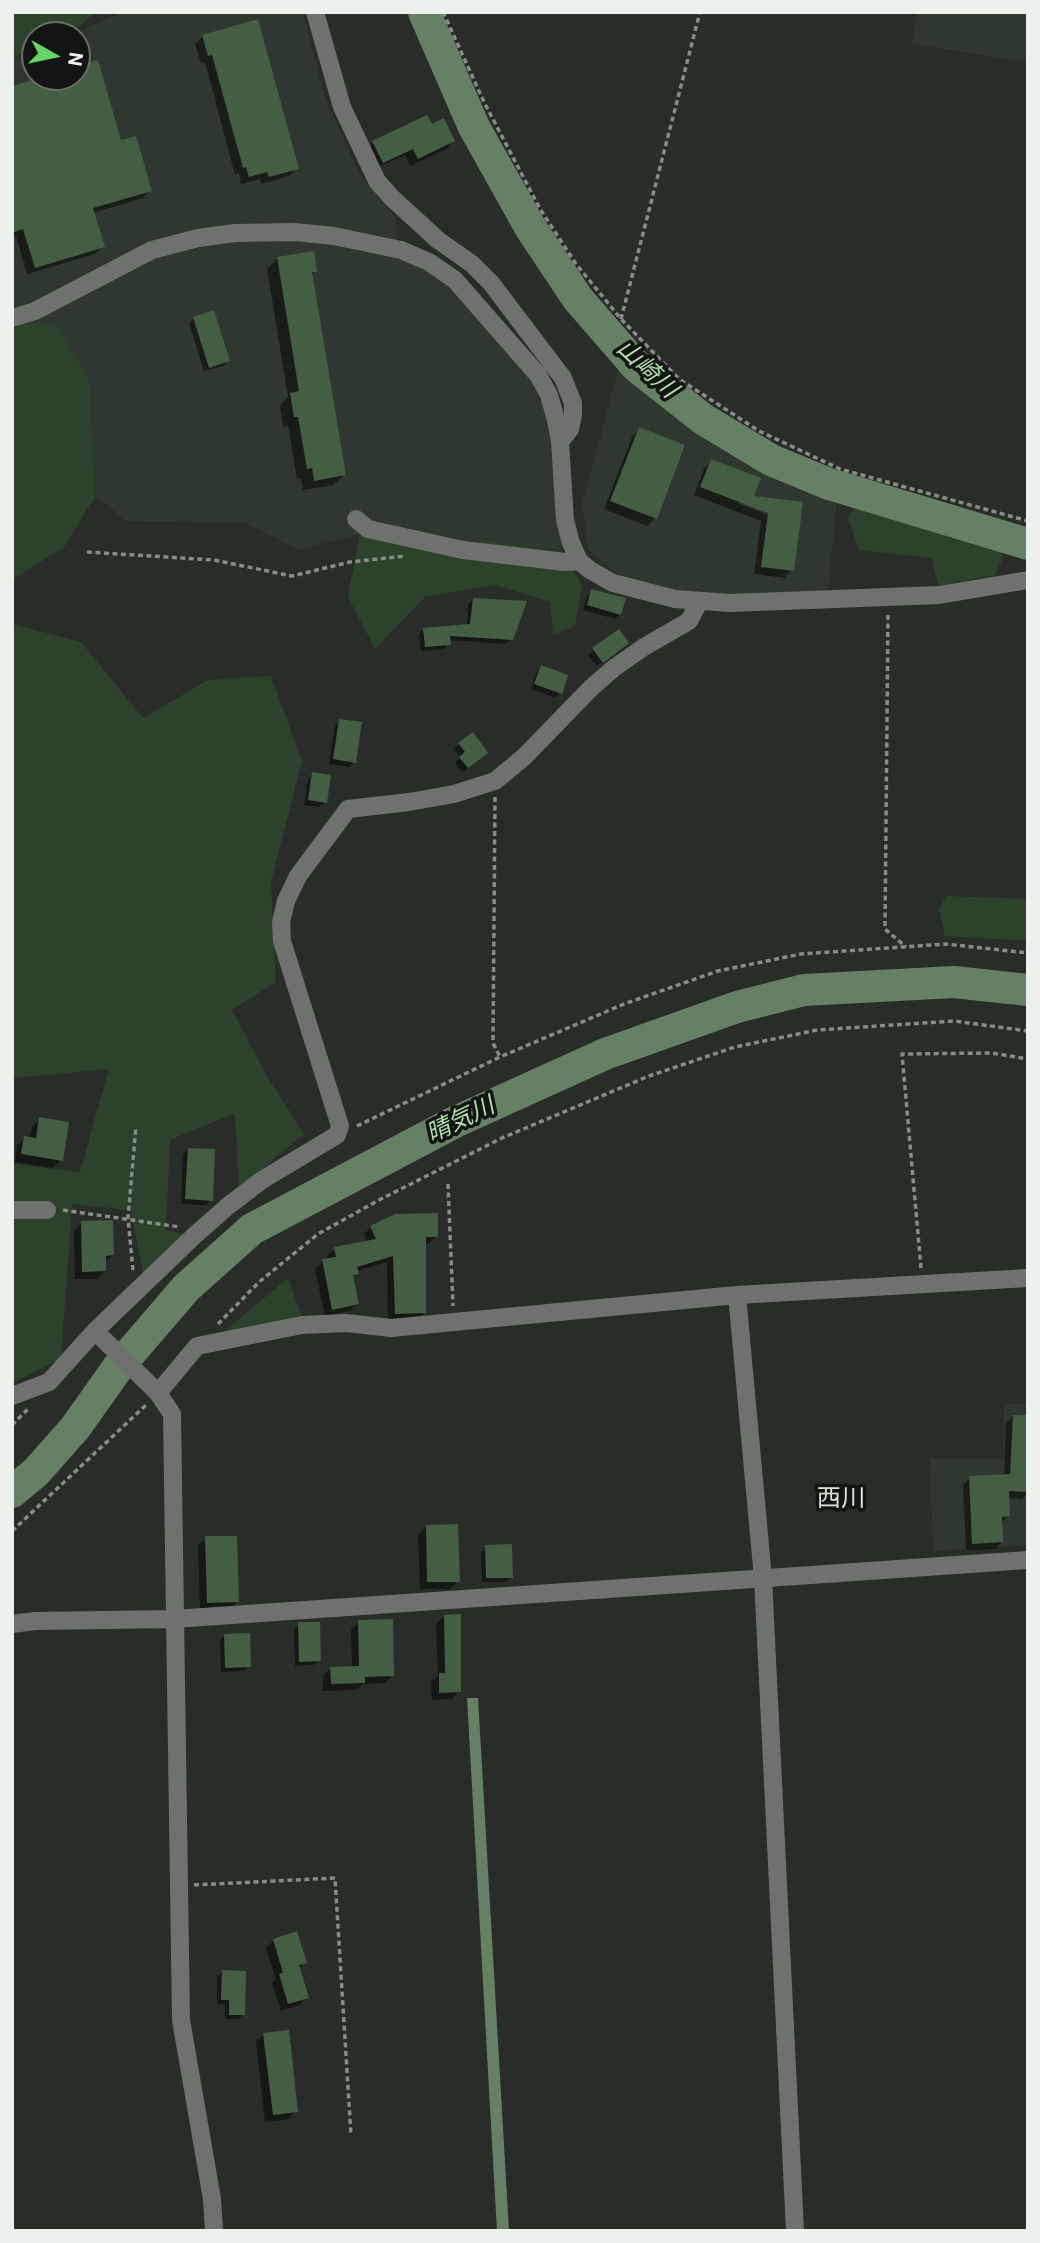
<!DOCTYPE html>
<html>
<head>
<meta charset="utf-8">
<style>
	body { margin:0 }
	#map { position:relative; width:1040px; height:2243px; overflow:hidden; background:#282d28; font-family:Roboto,sans-serif }
	canvas { display:block }
	.frame { position:absolute; inset:0; border:14px solid #edf1ed; pointer-events:none }
	.north { position:absolute; left:21px; top:21px; width:70px; height:70px; box-sizing:border-box; background:#131512; border:2px solid #6a6d6a; border-radius:50%; rotate:99deg; font-size:19px; font-weight:700; line-height:28px; text-align:center; color:#edf1ed }
	.north::after { content:''; display:block; margin:auto; width:24px; height:32px; background:#65d467; clip-path:polygon(50% 0,100% 100%,50% 72%,0 100%) }
</style>
</head>
<body>
<div id="map">
<canvas width="1040" height="2243"></canvas>
<div class="frame"></div>
<div class="north">N</div>
</div>
<script>
const ctx = document.querySelector('canvas').getContext('2d');
ctx.lineJoin = 'round';
function fill(path, color) { ctx.fillStyle = color; ctx.fill(path, 'evenodd'); }
const poly = rows => new Path2D(rows.map(r => 'M' + r).join(''));
function stroke(path, color, width, dash) { ctx.strokeStyle = color; ctx.lineWidth = width; ctx.lineCap = dash ? 'butt' : 'round'; ctx.setLineDash(dash || []); ctx.stroke(path); }
function label(font, color, halo, rows, align = 'center') {
  ctx.font = font + ' Roboto,"Noto Sans JP",sans-serif'; ctx.lineWidth = 7; ctx.setLineDash([]); ctx.textBaseline = 'middle'; ctx.strokeStyle = halo; ctx.fillStyle = color; for (const [text, x, y, turn = 0] of rows) {
    ctx.save(); ctx.translate(x, y); ctx.rotate((+turn || 0) * Math.PI / 180); ctx.textAlign = isNaN(turn) ? turn : align; if (halo) ctx.strokeText(text, 0, 0); ctx.fillText(text, 0, 0); ctx.restore();
  }
}
fill(poly([
	[121,12,303,12,324,96,359,173,395,217,400,258,443,280,525,371,546,410,562,552,485,541,418,545,360,534,299,550,246,523,128,521,95,497,90,381,12,316,12,55,35,48,35,77,77,77,77,35,73,35],
	[917,12,1028,12,1028,62,912,44],
	[620,363,699,431,778,478,837,500,828,590,716,599,624,580,588,549,582,505],
	[1004,1404,1028,1404,1028,1545,933,1551,930,1459,1004,1459]
]), '#2e382e');
fill(poly([
	[12,12,97,12,67,35,35,35,35,48,12,55],
	[12,316,58,328,90,381,95,497,64,547,12,580],
	[859,498,984,539,1004,555,995,575,938,586,932,558,859,550,848,518],
	[360,534,418,545,485,541,563,552,582,585,575,626,553,635,550,602,495,585,425,597,375,649,348,597],
	[12,624,81,642,143,718,208,680,271,676,302,761,271,881,276,982,232,1010,267,1076,304,1134,239,1188,235,1113,170,1140,166,1230,187,1235,144,1279,131,1210,72,1204,61,1358,12,1384,12,1164,80,1172,109,1069,14,1078,12,1099],
	[946,896,1028,899,1028,941,945,936,939,909],
	[288,1278,306,1328,202,1350]
]), '#2d422c');
fill(poly([
	[467,1698,478,1698,509,2231,497,2231]
]), '#658064');
fill(poly([
	[203,36,297,168,289,176,261,184,260,179,241,184,239,173,235,175,205,62,201,63,195,44],
	[77,68,150,190,143,198,93,213,103,246,95,254,27,274,16,236,12,237,12,88,48,77,77,77],
	[431,126,453,141,446,149,410,166,405,155,374,169,366,150,373,142],
	[277,259,315,271,311,275,344,475,333,485,303,490,301,478,297,479,288,426,283,427,280,405,288,397,267,269],
	[194,318,228,361,223,366,204,371,189,323],
	[640,429,655,518,647,526,604,509,632,437],
	[711,461,752,497,801,504,792,570,784,578,754,574,761,521,694,495,704,469],
	[737,503,746,503,777,515,776,518],
	[592,591,620,614,615,619,583,610,587,596],
	[473,599,511,639,506,644,448,640,449,644,444,649,421,651,419,634,424,629,467,626,468,604],
	[619,631,622,648,597,666,588,655],
	[542,667,560,693,555,698,531,689,537,672],
	[340,721,354,762,349,767,329,764,335,726],
	[459,744,481,758,462,772,455,763,461,758,454,749],
	[313,774,325,802,320,807,304,805,308,779],
	[40,1119,61,1160,53,1168,15,1162,17,1146,25,1138,30,1139,32,1127],
	[188,1149,211,1200,206,1205,181,1204,183,1154],
	[82,1223,113,1255,104,1263,105,1271,97,1279,75,1279,74,1231],
	[371,1227,437,1236,429,1244,425,1244,424,1313,416,1320,388,1321,387,1262,357,1271,351,1279,357,1304,349,1311,325,1316,315,1269,323,1261,328,1260,327,1256,335,1249,367,1242,364,1234],
	[1013,1416,1028,1417,1028,1492,1022,1499,1007,1498,1008,1516,1001,1523,1002,1542,995,1549,966,1550,963,1485,970,1478,1004,1476,1006,1424],
	[426,1527,458,1581,450,1589,420,1589,418,1535],
	[206,1538,237,1602,229,1610,200,1610,198,1546],
	[486,1547,511,1577,506,1582,482,1582,481,1552],
	[444,1616,459,1691,452,1699,432,1700,431,1682,438,1676,436,1624],
	[359,1622,393,1675,385,1683,363,1684,356,1690,323,1691,323,1676,331,1668,352,1668,351,1630],
	[299,1624,319,1660,314,1665,295,1666,294,1629],
	[225,1635,249,1666,244,1671,221,1672,220,1640],
	[274,1940,305,1962,299,1968,307,1997,299,2005,281,2011,272,1983,276,1980,266,1948],
	[222,1972,244,2014,239,2019,225,2019,225,2004,217,2004,217,1977],
	[264,2034,296,2111,288,2119,265,2122,256,2042]
]), '#0007');
stroke(poly([
	[424,12,474,127,530,227,578,299,637,367,703,419,771,460,829,484,1028,544],
	[12,1492,36,1472,75,1428,119,1366,186,1288,252,1229,455,1122,605,1054,737,1007,804,990,954,982,1028,990]
]), '#658064', 32);
fill(poly([
	[258,19,299,169,269,177,267,172,249,177,246,167,243,168,212,55,208,56,202,35],
	[98,60,121,140,136,136,152,191,93,208,105,247,35,268,23,229,12,233,12,86,42,77,77,77,77,66],
	[427,115,432,124,444,118,455,141,418,159,413,149,383,163,372,141],
	[314,251,317,272,312,272,346,475,314,481,312,468,307,469,298,417,294,417,290,393,299,391,277,257],
	[214,310,230,361,209,368,193,317],
	[639,427,685,445,657,519,610,501],
	[711,459,761,478,754,496,803,502,794,571,761,567,768,513,700,487],
	[591,589,626,598,621,615,587,605],
	[473,598,527,601,513,640,450,636,451,645,425,647,423,628,470,624],
	[619,629,629,643,603,663,592,648],
	[541,665,568,675,562,694,534,684],
	[339,719,362,722,356,763,333,759],
	[473,732,488,753,468,768,459,757,465,752,458,743],
	[312,772,331,775,327,803,308,800],
	[39,1117,69,1122,63,1161,21,1154,24,1136,36,1138],
	[188,1148,215,1149,213,1201,185,1199],
	[438,1213,438,1237,426,1237,426,1313,395,1314,393,1256,357,1267,359,1274,353,1275,359,1304,332,1310,322,1259,336,1257,334,1247,376,1239,370,1226,395,1214],
	[113,1220,114,1255,106,1256,106,1271,82,1272,81,1221],
	[1013,1415,1028,1415,1028,1492,1009,1491,1010,1516,1002,1517,1003,1542,972,1544,969,1476,1010,1474],
	[458,1524,460,1582,427,1582,426,1525],
	[205,1536,237,1536,239,1602,207,1603],
	[512,1544,513,1578,486,1578,485,1545],
	[461,1614,461,1692,439,1693,439,1673,445,1673,444,1615],
	[393,1619,394,1676,365,1677,365,1683,331,1684,330,1667,359,1666,358,1620],
	[298,1622,320,1622,321,1661,299,1662],
	[250,1633,251,1667,225,1668,224,1634],
	[297,1931,307,1963,299,1965,309,1998,288,2004,279,1974,283,1973,273,1939],
	[222,1970,246,1971,245,2015,229,2015,229,2000,221,2000],
	[289,2030,298,2112,273,2115,263,2033]
]), '#445e43');
stroke(poly([
	[443,12,484,102,540,209,576,264,621,319,679,379,759,431,840,469,1028,521],
	[621,319,700,12],
	[87,552,214,560,292,576,350,562,405,556],
	[888,615,885,929,906,947],
	[495,797,493,1043,500,1057],
	[357,1126,500,1057,624,1004,718,971,801,954,946,944,1028,953],
	[448,1184,453,1306],
	[63,1210,180,1227],
	[921,1268,902,1054,992,1053,1028,1059],
	[133,1270,128,1218,136,1126],
	[218,1324,259,1282,318,1234,379,1200,502,1138,649,1076,735,1047,817,1030,954,1021,1028,1031],
	[12,1425,28,1409],
	[12,1531,146,1405],
	[194,1885,335,1878,351,2135]
]), '#878c87', 3.5, [5, 3.5]);
stroke(poly([
	[315,12,342,107,377,181,392,198,438,240,472,264,491,283,563,378,573,403,573,415,570,429,560,442],
	[12,318,35,311,152,250,198,238,235,233,295,232,334,236,401,250,429,262,455,280,538,375,549,395,556,420,560,442,565,520,571,543,579,561,590,570,613,583,675,599,730,603,939,595,1028,580],
	[356,519,368,529,463,550,565,562,579,561],
	[12,1210,47,1210],
	[737,1295,763,1578,795,2231],
	[95,1331,158,1393,172,1414,181,2020,212,2199,214,2231],
	[158,1393,197,1346,302,1325,346,1323,391,1328,737,1295,1028,1278],
	[12,1396,49,1382,95,1331,195,1235,228,1206,262,1180,337,1135,340,1126,282,941,281,922,286,901,298,876,348,809,409,802,454,794,495,781,524,757,591,688,614,668,644,647,689,621,699,602],
	[12,1624,35,1621,174,1619,1028,1560]
]), '#6f716e', 18);
label('italic 24px', '#b0e0af', '#131512', [
	["山崎川",646,370,43],
	["晴気川",461,1121,-26]
]);
label('24px', '#dae1da', '#131512', [
	["西川",841,1500]
]);
</script>
</body>
</html>
